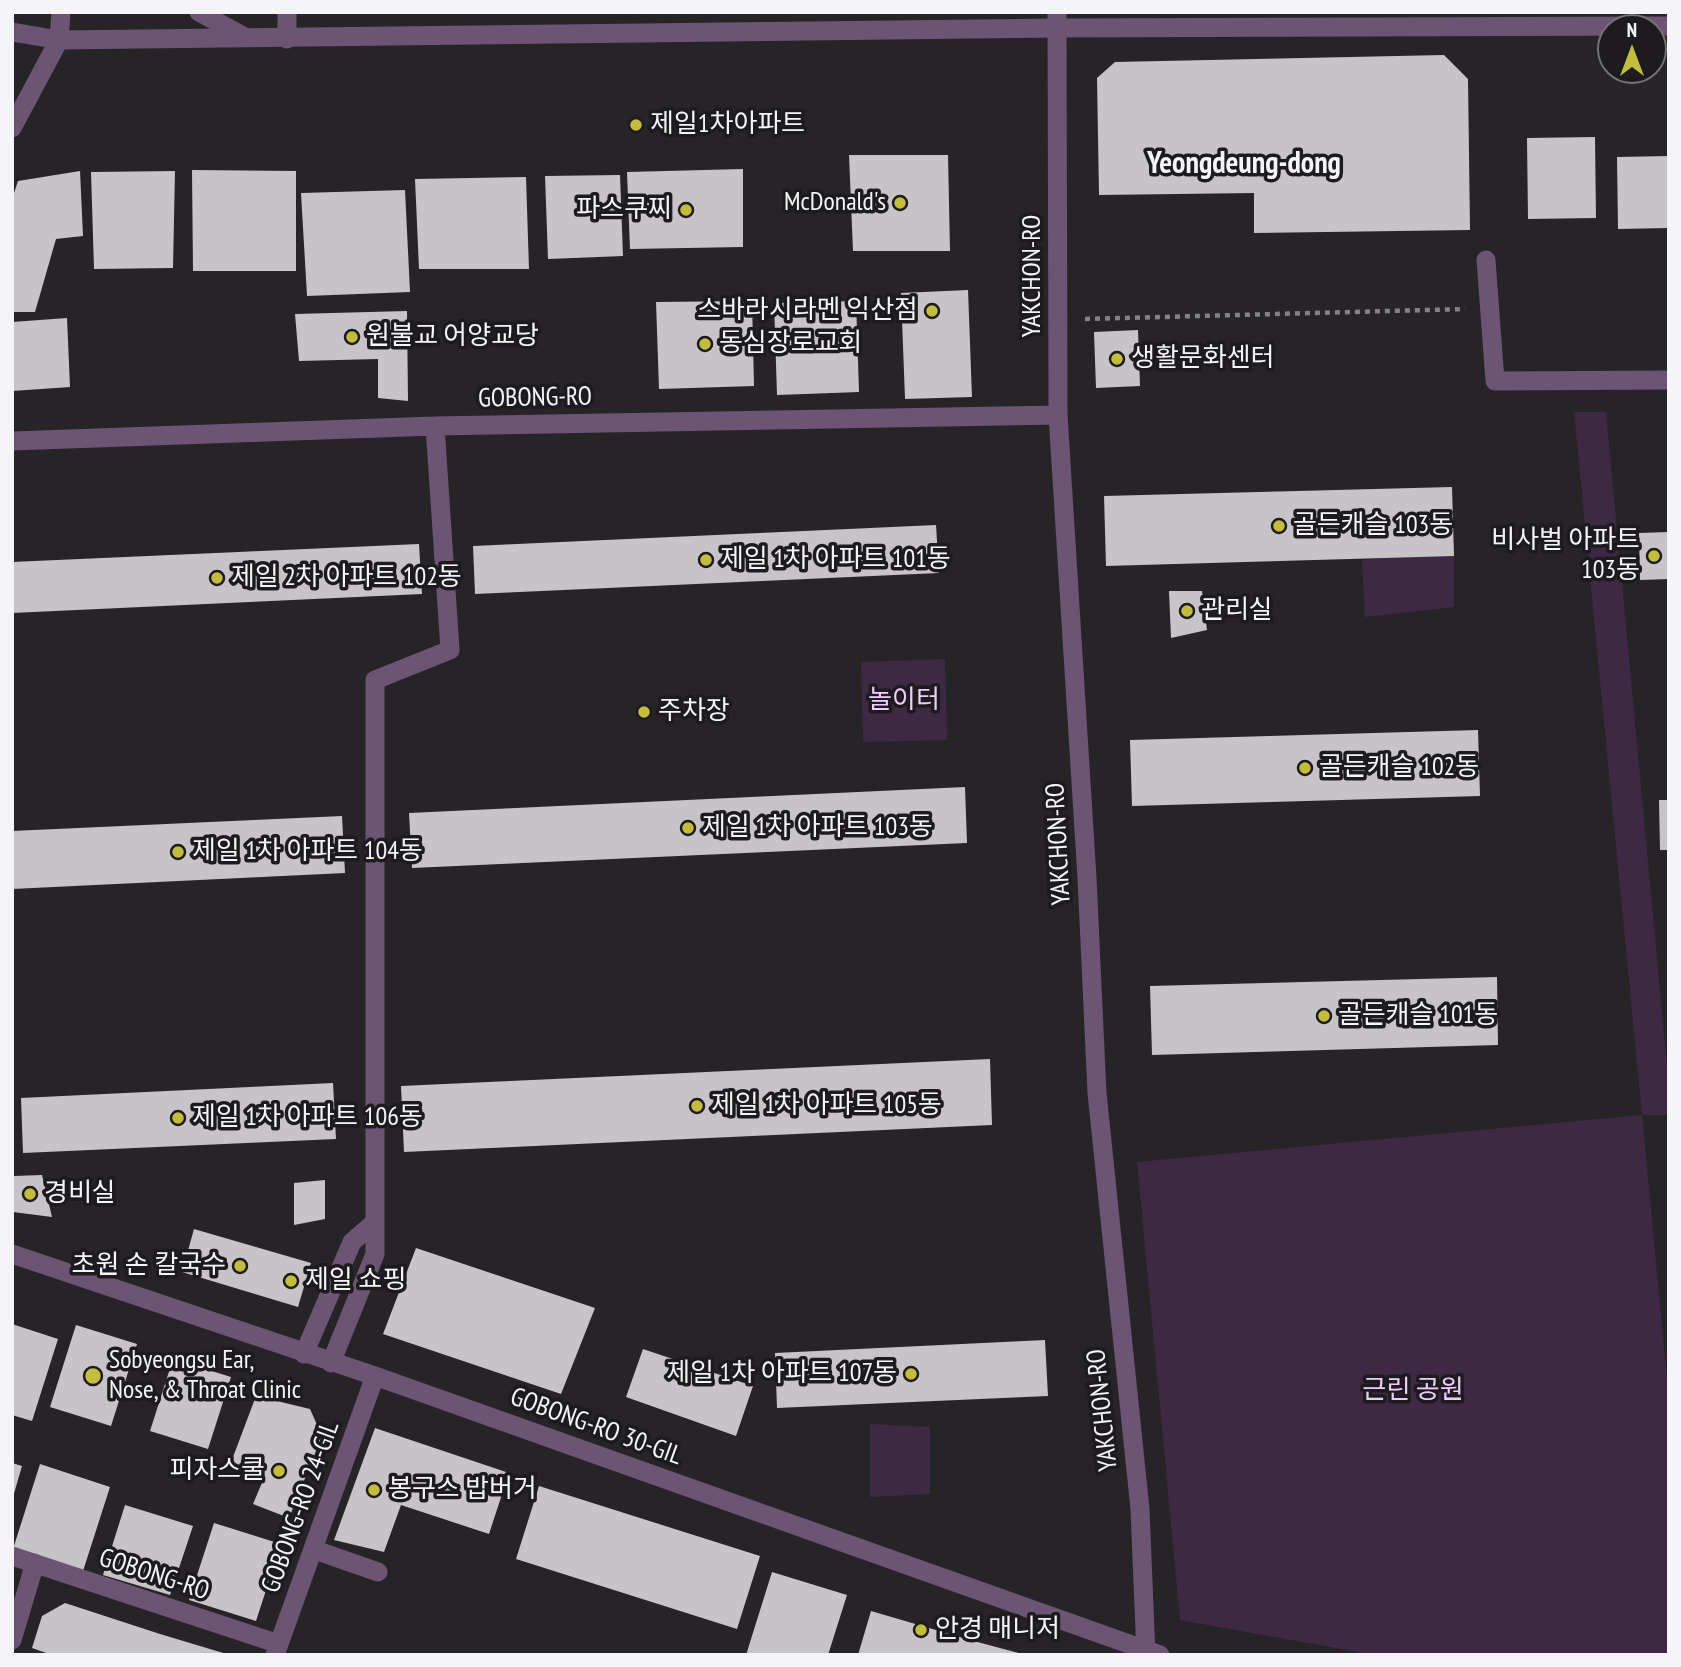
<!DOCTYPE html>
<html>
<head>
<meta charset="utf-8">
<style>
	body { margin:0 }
	#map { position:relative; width:1681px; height:1667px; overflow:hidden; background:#262427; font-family:"PT Sans Narrow",sans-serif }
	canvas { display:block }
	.frame { position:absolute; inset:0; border:14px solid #f5f4f6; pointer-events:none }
	.north { position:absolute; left:1597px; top:14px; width:70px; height:70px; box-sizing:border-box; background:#1d1b1e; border:2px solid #737274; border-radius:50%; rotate:0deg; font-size:19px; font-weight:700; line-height:28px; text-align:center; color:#f5f4f6 }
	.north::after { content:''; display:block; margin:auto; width:24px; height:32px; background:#c3bd3e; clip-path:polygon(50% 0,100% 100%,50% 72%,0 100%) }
</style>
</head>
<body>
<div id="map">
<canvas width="1681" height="1667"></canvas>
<div class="frame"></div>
<div class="north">N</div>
</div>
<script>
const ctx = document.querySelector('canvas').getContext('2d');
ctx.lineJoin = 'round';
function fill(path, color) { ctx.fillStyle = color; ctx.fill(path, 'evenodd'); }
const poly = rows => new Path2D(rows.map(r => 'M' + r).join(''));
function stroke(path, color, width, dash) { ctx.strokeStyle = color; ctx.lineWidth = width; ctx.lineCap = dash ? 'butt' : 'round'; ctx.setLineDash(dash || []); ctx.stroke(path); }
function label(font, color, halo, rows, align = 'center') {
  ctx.font = font + ' "PT Sans Narrow","Noto Sans KR",sans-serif'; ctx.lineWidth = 7; ctx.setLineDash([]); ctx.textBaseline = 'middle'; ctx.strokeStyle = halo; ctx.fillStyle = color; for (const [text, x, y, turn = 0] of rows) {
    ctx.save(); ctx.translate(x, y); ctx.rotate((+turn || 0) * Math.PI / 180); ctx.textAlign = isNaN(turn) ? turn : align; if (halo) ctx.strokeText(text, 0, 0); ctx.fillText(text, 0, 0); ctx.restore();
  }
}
fill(poly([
	[1574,412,1606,412,1669,1087,1669,1115,1642,1115,1669,1400,1669,1655,1375,1655,1180,1620,1137,1162,1642,1115],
	[1454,552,1454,607,1365,617,1362,560],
	[945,659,947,740,863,742,861,662],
	[870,1424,930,1427,930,1494,870,1497]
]), '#3e2945');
fill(poly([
	[1444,55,1468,79,1470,230,1254,233,1254,193,1099,195,1097,78,1115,62],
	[1595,137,1596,218,1528,219,1527,138],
	[849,155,948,155,950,251,853,251],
	[1669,156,1669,228,1618,229,1617,157],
	[743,169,743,247,630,249,627,172],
	[192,170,296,171,296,271,193,271],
	[80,171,83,236,56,239,35,312,12,312,12,199,18,181],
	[175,171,173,268,94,269,91,172],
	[620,175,623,256,548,259,545,176],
	[526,177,529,269,419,269,415,179],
	[405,190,410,292,307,296,301,193],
	[968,290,972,397,905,399,901,293],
	[752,301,754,386,659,389,656,302],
	[856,301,859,392,777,395,774,303],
	[407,311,408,401,378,398,378,359,299,361,295,314],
	[67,318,70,387,12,391,12,322],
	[1138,330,1140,386,1096,388,1094,332],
	[1452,487,1454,556,1106,566,1104,496],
	[936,525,939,573,475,594,473,546],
	[1669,532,1669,579,1640,580,1639,533],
	[419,544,422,594,12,613,12,562],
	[1169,591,1202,591,1207,630,1171,638],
	[1478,730,1480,796,1132,806,1130,740],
	[965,787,967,843,412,868,409,813],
	[1659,800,1669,800,1669,850,1660,850],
	[342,816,345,873,12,889,12,831],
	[1497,977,1498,1045,1152,1055,1150,986],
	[990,1059,992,1125,404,1152,401,1086],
	[333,1083,336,1139,23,1153,21,1098],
	[42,1175,52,1217,13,1212,14,1176],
	[325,1180,325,1219,294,1225,294,1183],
	[194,1229,311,1263,298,1307,182,1272],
	[416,1248,595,1308,561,1394,383,1334],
	[12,1324,58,1339,32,1421,12,1415],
	[76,1325,137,1344,111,1426,50,1407],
	[1045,1340,1048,1396,777,1408,775,1353],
	[643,1349,753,1386,736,1436,626,1397],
	[173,1359,231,1377,208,1449,150,1431],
	[256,1396,310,1409,322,1436,289,1518,253,1504,264,1478,230,1465],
	[375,1428,509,1473,489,1534,401,1505,384,1552,334,1540],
	[12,1463,22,1466,13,1497,12,1496],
	[40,1464,110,1487,83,1571,13,1549],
	[539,1486,760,1556,737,1629,516,1559],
	[125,1505,193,1526,170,1595,103,1575],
	[214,1523,281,1544,256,1621,189,1600],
	[772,1572,847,1595,828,1655,746,1655],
	[65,1603,160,1634,230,1655,52,1655,32,1648,42,1616],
	[871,1611,970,1640,1026,1655,858,1655]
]), '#c7c4c8');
stroke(poly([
	[1085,319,1465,309]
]), '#848285', 4.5, [5, 5]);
stroke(poly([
	[287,12,287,39],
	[1057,12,1058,415,1087,878,1097,1093,1140,1509,1146,1655],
	[1486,260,1495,381,1669,380],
	[12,441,435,426,1058,415],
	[12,1254,375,1376,1160,1655],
	[304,1354,352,1242,374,1223],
	[331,1363,375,1254,375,680,450,650,435,426],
	[315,1550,378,1572],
	[12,1556,279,1644],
	[12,1640,35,1563],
	[275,1655,375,1376]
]), '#6b5474', 19);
stroke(poly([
	[199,12,243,36],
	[12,32,59,40,1057,28,1669,26],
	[12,128,59,40,61,12]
]), '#6b5474', 19);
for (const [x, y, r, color] of [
	[636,125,7,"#c3bd3e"],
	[900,203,7,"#c3bd3e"],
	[686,210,7,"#c3bd3e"],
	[932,311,7,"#c3bd3e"],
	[352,337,7,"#c3bd3e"],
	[705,344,7,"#c3bd3e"],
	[1117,359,7,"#c3bd3e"],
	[1279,526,7,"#c3bd3e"],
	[1654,556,7,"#c3bd3e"],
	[706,560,7,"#c3bd3e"],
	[217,578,7,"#c3bd3e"],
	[1187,611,7,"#c3bd3e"],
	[644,712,7,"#c3bd3e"],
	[1305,768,7,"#c3bd3e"],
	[688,828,7,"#c3bd3e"],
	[178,852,7,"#c3bd3e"],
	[1324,1016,7,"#c3bd3e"],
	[697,1106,7,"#c3bd3e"],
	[178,1118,7,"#c3bd3e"],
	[30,1194,7,"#c3bd3e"],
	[240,1266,7,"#c3bd3e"],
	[291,1281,7,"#c3bd3e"],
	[911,1374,7,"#c3bd3e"],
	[93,1376,9,"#c3bd3e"],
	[279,1471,7,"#c3bd3e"],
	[374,1490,7,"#c3bd3e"],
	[921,1630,7,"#c3bd3e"]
]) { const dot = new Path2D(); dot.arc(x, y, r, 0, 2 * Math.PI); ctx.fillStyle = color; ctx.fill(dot); stroke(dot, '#1d1b1e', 2.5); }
label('26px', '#f5f4f6', '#1d1b1e', [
	["제일1차아파트",650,125],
	["McDonald's",886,203,"right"],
	["파스쿠찌",672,210,"right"],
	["스바라시라멘 익산점",918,311,"right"],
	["원불교 어양교당",366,337],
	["동심장로교회",719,344],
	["생활문화센터",1131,359],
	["골든캐슬 103동",1293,526],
	["비사벌 아파트",1640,541,"right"],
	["103동",1640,571,"right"],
	["제일 1차 아파트 101동",720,560],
	["제일 2차 아파트 102동",231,578],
	["관리실",1201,611],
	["주차장",658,712],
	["골든캐슬 102동",1319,768],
	["제일 1차 아파트 103동",702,828],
	["제일 1차 아파트 104동",192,852],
	["골든캐슬 101동",1338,1016],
	["제일 1차 아파트 105동",711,1106],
	["제일 1차 아파트 106동",192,1118],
	["경비실",44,1194],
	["초원 손 칼국수",226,1266,"right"],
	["제일 쇼핑",305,1281],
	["Sobyeongsu Ear,",109,1361],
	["Nose, & Throat Clinic",109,1391],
	["제일 1차 아파트 107동",897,1374,"right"],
	["피자스쿨",265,1471,"right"],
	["봉구스 밥버거",388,1490],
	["안경 매니저",935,1630]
], 'left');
label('26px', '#f5f4f6', '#1d1b1e', [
	["YAKCHON-RO",1033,276,-90],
	["GOBONG-RO",535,398,-1],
	["YAKCHON-RO",1059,844,-93],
	["YAKCHON-RO",1103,1410,-96],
	["GOBONG-RO 30-GIL",596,1427,20],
	["GOBONG-RO 24-GIL",301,1507,-70],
	["GOBONG-RO",154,1575,18]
]);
label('26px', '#efcbfd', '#1d1b1e', [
	["놀이터",904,701],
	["근린 공원",1413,1391]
]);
label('bold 30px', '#f5f4f6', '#1d1b1e', [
	["Yeongdeung-dong",1244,164]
]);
</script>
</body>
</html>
